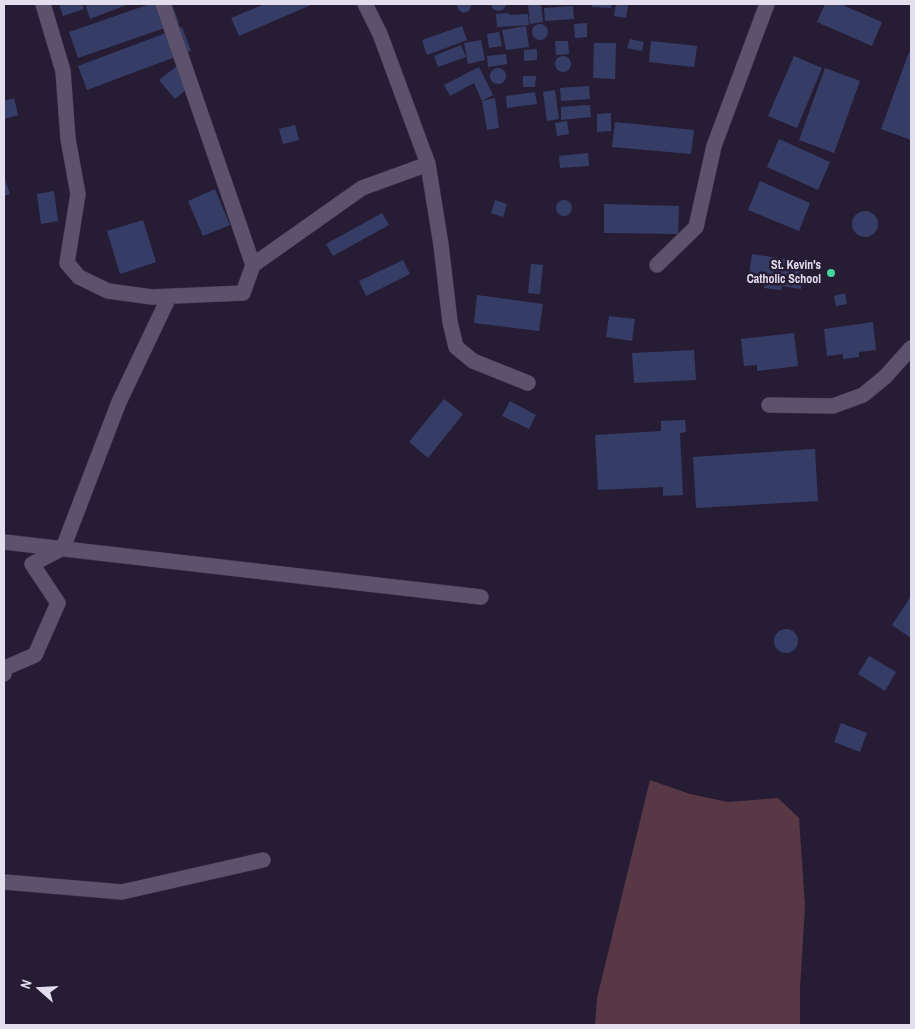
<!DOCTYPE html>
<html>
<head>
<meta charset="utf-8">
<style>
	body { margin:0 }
	#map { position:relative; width:915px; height:1029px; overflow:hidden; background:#261d35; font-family:"Archivo Narrow",sans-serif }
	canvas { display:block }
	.frame { position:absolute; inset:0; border:5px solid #e3deee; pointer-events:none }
	.north { position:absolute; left:15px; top:964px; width:50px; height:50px; -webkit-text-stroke:4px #261d35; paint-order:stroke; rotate:289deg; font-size:14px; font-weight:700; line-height:20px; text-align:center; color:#e3deee }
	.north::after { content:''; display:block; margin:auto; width:18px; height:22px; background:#e3deee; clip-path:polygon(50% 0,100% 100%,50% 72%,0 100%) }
</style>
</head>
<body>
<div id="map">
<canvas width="915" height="1029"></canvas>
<div class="frame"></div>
<div class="north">N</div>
</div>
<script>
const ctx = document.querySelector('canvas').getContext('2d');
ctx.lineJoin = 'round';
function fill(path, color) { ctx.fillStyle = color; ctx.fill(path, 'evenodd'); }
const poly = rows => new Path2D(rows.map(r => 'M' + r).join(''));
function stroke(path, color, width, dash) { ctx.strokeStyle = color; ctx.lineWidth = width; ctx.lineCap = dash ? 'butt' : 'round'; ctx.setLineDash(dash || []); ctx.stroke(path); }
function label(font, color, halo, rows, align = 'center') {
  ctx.font = font + ' "Archivo Narrow",sans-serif'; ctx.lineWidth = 5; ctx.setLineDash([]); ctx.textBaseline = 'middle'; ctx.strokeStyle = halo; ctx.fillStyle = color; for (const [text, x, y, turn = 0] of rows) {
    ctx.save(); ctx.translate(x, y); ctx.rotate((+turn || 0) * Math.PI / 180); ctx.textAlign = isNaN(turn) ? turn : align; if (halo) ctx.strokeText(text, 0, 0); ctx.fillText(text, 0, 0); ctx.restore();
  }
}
fill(poly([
	[650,780,690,794,728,802,778,798,799,818,805,906,800,988,800,1025,595,1025,597,998]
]), '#573844');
fill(poly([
	[59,4,82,4,84,9,63,16],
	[85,4,129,4,90,19],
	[150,4,172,4,179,23,78,58,69,32],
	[265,4,310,4,311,5,239,36,231,18],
	[456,4,472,4,469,11,463,13,459,10],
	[491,4,507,4,503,10,498,11,493,9],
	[528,4,541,4,543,22,530,24],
	[592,4,611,4,611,8,592,7],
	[616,4,628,5,626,18,614,16],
	[825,4,840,4,882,22,872,46,817,22],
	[573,6,574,19,545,21,544,8],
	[509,13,509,15,528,14,529,25,497,27,496,14],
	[587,23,587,37,575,38,574,24],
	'532 32a8 8 0 1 1 16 0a8 8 0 1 1-16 0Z',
	[462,26,467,40,427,55,422,40],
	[526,26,529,47,506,50,502,30],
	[182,27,191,51,87,90,78,66],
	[499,32,502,46,489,48,487,34],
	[630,39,644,42,642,51,627,48],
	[481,40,485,60,468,64,464,43],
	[555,41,568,41,569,54,556,55],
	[651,41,697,46,694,67,649,62],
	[594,43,616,43,615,79,593,78],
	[461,45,466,57,438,67,434,56],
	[537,49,537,60,524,61,524,50],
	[909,52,911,53,911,140,881,129],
	[506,54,507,64,488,67,487,56],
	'555 64a8 8 0 1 1 16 0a8 8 0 1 1-16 0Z',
	[794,56,822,68,797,128,768,116],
	[182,62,197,81,175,99,159,80],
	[479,67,493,95,482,101,474,83,450,96,444,85],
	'490 76a8 8 0 1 1 16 0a8 8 0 1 1-16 0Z',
	[825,68,860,81,834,153,799,140],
	[523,76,536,76,535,87,523,87],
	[589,86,590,99,561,101,560,88],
	[555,90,559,119,547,121,543,92],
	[535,92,537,104,507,108,506,96],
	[14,98,18,115,4,119,4,101],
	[495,98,499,128,487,130,482,101],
	[590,105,591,117,561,120,561,107],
	[611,113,611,131,597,132,597,114],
	[567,121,569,134,557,136,555,123],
	[615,122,694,130,691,154,612,147],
	[295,125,299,140,283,144,279,129],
	[779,139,830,162,818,190,767,167],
	[588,153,589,166,560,168,559,156],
	[4,176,10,194,4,196],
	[760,181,810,203,799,231,748,210],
	[215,189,230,225,203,236,188,201],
	[54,191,58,221,41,224,37,194],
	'556 208a8 8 0 1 1 16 0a8 8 0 1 1-16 0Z',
	[495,200,507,204,503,217,491,213],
	[604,204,679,206,678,234,604,233],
	'852 224a13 13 0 1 1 26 0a13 13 0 1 1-26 0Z',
	[382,213,389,225,333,256,326,244],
	[143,220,156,262,120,274,107,231],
	[752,254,805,262,801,289,782,286,781,290,764,288,765,283,748,281],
	[403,260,410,274,366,296,359,281],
	[531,264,543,265,540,294,528,293],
	[845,293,847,304,836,306,834,296],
	[477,295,543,304,539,331,474,323],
	[609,316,635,319,632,341,606,337],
	[873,322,876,350,859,352,859,357,843,359,843,354,827,356,824,329],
	[794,333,798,366,757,371,757,365,744,366,741,339],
	[694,350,696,380,634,383,632,353],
	[444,399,463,414,428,458,409,442],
	[510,401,536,415,529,429,502,416],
	[685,420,686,432,680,433,683,495,663,496,663,487,598,490,595,435,661,431,661,421],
	[815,449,818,501,696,508,693,457],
	[911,596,911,638,892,625],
	'774 641a12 12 0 1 1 24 0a12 12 0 1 1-24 0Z',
	[869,656,896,672,885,691,858,674],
	[841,723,867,733,860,752,834,742]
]), '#353d66');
const minor = poly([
	[43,4,63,71,68,139,78,194,67,263,79,277,108,291,152,297,243,293,253,265,362,188,428,164],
	[163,4,253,265],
	[365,4,380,34,428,164,441,245,450,322,456,347,473,361,528,383],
	[657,265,696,227,714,146,767,4],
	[769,405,833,406,863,395,885,377,911,348],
	[4,542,481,597],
	[4,674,5,668,35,655,58,603,32,564,63,548,119,402,169,297],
	[4,882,122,892,263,860]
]);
stroke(minor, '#423a4e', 16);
stroke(minor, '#5c526e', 15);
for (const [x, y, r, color] of [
	[831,273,5,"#45d49f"]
]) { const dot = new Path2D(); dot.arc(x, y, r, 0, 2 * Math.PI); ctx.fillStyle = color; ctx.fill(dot); stroke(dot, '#261d35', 2); }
label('bold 12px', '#e3deee', '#261d35', [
	["St. Kevin's",821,266],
	["Catholic School",821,280]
], 'right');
</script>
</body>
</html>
